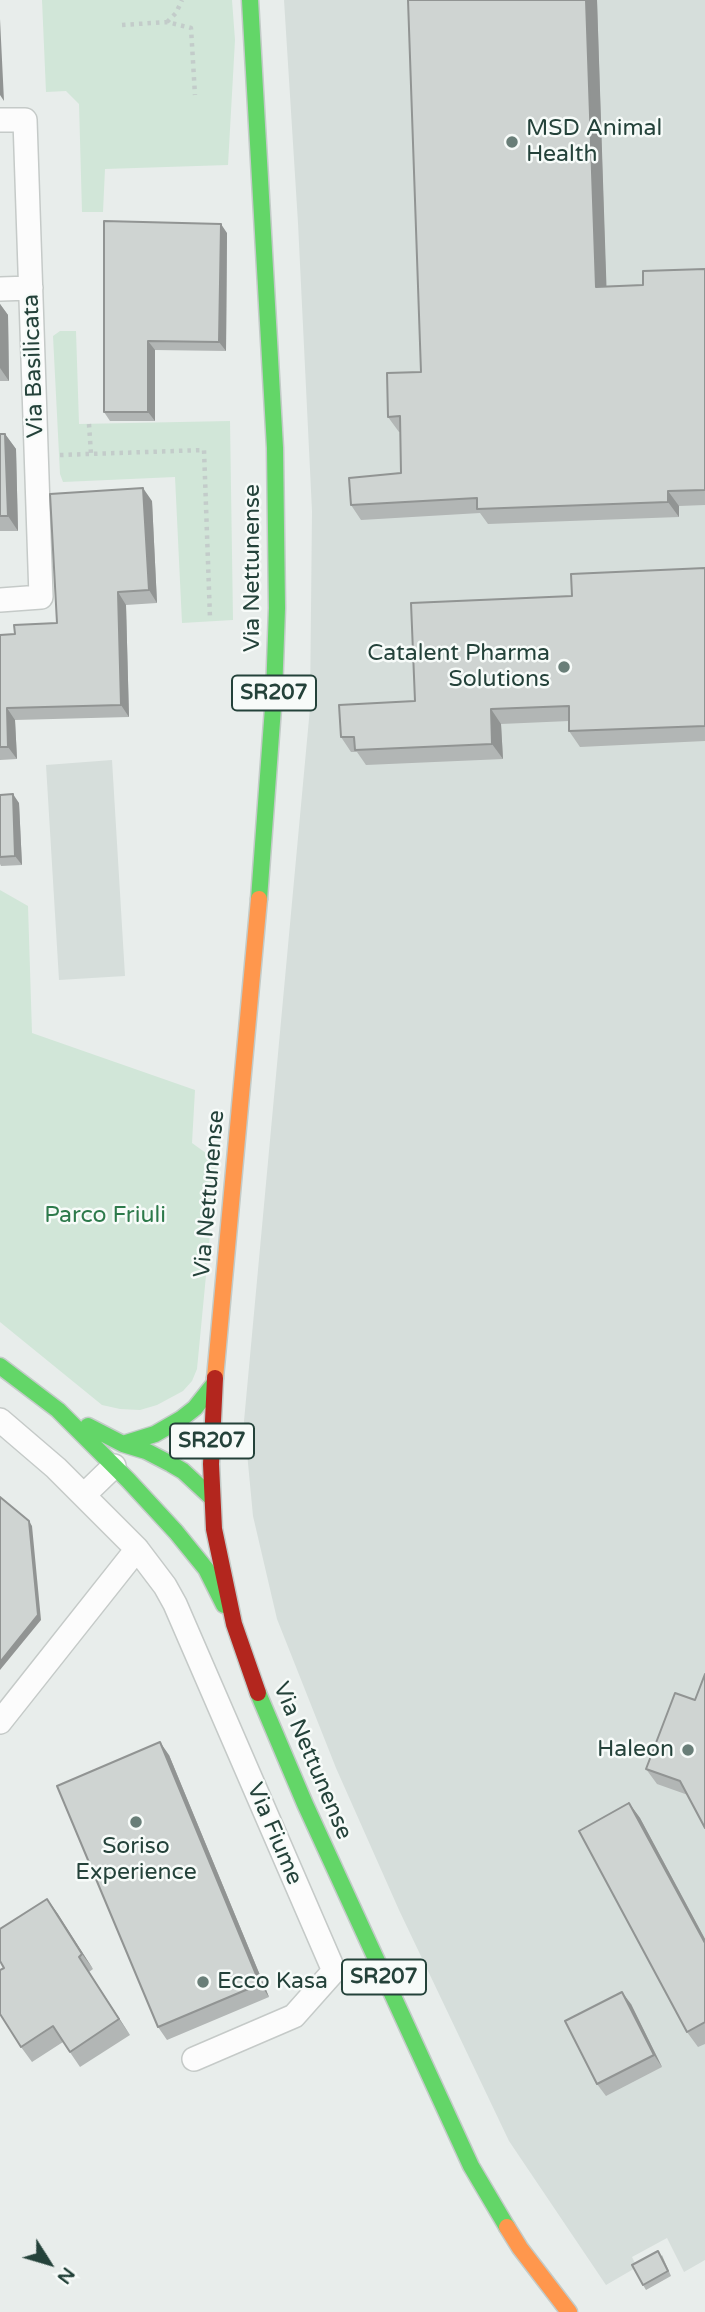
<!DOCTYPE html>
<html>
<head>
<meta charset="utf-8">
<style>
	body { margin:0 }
	#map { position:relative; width:705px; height:2312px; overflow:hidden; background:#e8edeb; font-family:"Varela Round",sans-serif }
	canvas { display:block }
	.north { position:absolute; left:14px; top:2228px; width:70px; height:70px; -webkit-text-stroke:5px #f7fbf9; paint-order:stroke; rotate:127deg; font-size:19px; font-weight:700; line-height:28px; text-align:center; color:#24423a }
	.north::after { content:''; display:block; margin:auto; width:24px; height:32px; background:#24423a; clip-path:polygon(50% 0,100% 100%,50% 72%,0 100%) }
</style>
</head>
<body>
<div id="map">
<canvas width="705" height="2312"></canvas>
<div class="north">N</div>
</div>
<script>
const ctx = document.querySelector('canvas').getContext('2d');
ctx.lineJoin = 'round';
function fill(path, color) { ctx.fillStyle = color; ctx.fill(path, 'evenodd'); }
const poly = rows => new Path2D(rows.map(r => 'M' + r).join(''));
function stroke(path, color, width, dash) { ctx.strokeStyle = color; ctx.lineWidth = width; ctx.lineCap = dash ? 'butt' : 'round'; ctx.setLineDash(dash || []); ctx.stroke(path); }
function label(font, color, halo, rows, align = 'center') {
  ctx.font = font + ' "Varela Round",sans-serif'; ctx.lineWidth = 5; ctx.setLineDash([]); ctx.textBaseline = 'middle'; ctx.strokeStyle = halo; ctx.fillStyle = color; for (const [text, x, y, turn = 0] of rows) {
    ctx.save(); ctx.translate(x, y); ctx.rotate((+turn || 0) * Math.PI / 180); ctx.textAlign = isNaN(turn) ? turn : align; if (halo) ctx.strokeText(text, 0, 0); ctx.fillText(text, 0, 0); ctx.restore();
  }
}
fill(poly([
	[284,0,705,0,705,2260,684,2272,667,2238,632,2257,637,2267,606,2285,509,2141,399,1910,336,1768,277,1619,253,1516,244,1421,310,708,312,511,298,223],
	[112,760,125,976,59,980,46,765]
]), '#d6dedb');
fill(poly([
	[42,0,232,0,235,40,228,165,105,169,103,212,82,212,79,104,66,91,46,92],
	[60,331,76,331,79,424,230,421,233,620,182,623,175,477,63,482,60,474,53,336],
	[0,890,28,906,32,1033,195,1090,192,1143,217,1161,197,1369,192,1381,183,1391,157,1405,140,1410,120,1409,102,1405,0,1322]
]), '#d1e6d8');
const street = poly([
	[0,120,25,120,41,597,0,600],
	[0,289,31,288],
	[0,1420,56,1468,137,1549,0,1722],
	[84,1495,114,1466],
	[137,1549,165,1586,175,1604,334,1971,294,2016,194,2059]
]);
const fast = poly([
	[250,0,275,448,277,608,274,694,259,899],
	[0,1366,58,1410,128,1480,176,1532,206,1569,224,1605],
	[88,1426,123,1444,146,1451,171,1464,183,1471,212,1498],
	[123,1444,155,1434,181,1419,195,1408,214,1384],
	[258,1693,305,1804,471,2166,507,2227]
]);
const slow = poly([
	[215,1378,259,899],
	[507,2227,520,2248,569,2312]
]);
const jam = poly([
	[215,1378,211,1464,214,1529,234,1624,258,1693]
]);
stroke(street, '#c5cac8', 26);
stroke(fast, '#c3cbc8', 19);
stroke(slow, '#c3cbc8', 19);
stroke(jam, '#c3cbc8', 19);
stroke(poly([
	[167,22,176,13,182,0],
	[122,25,167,22,191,28,195,95],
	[89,424,91,454],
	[60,455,204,450,210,618]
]), '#c3ccca', 4.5, [3.5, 5]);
stroke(street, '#fcfcfc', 23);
stroke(fast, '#63d668', 16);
stroke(slow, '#ff974d', 16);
stroke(jam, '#b3261e', 16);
fill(poly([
	[408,0,597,0,606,286,643,285,705,269,705,505,679,506,679,517,488,524,480,513,361,520,351,505,401,473,400,432,399,432,388,417,421,372],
	[104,221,227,233,226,351,155,350,155,421,110,421,104,412],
	[0,304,8,315,9,381,0,381],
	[0,434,5,434,16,449,18,531,0,531],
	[152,501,157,603,126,605,129,717,15,720,17,759,0,760,0,635,15,634,57,623],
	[705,568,705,741,580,747,569,731,569,721,501,724,503,759,366,765,357,752,351,752,341,737,415,701,572,596],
	[0,795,19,803,22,865,1,866,0,864],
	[695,1700,688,1795,657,1784,646,1769],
	[169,1755,269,1997,167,2040,158,2027],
	[629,1803,640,1818,705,1939,705,2044,698,2047,687,2032],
	[47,1899,93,1969,89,1972,130,2035,80,2067,63,2042,32,2062,21,2047,4,1968],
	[631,2004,662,2067,606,2096,597,2084],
	[662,2255,671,2276,646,2290,643,2285]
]), '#b2b6b5');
fill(poly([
	[586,0,597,0,607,302,596,287],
	[0,19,4,101,0,95],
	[221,224,227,233,226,351,219,342],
	[0,304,8,315,9,381,0,368],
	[148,341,155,350,155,421,148,412],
	[5,434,16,449,18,531,8,516],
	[143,488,152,501,157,603,149,590],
	[668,491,679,506,679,517,668,502],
	[118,592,126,605,129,717,121,705],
	[7,708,15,720,17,759,8,747],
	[491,709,501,724,503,759,492,744],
	[13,794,19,803,22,865,15,856],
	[29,1521,32,1526,41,1620,0,1670,0,1662],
	[160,1742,169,1755,269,1997,260,1984],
	[629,1803,640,1818,705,1939,705,1943],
	[47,1899,58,1914,93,1969,82,1954],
	[79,1957,89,1972,130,2035,119,2019],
	[622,1992,631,2004,662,2067,654,2055]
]), '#919493');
const building = poly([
	[408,0,586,0,596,287,643,285,643,271,705,269,705,490,668,491,668,502,477,509,477,498,351,505,349,478,401,473,400,416,388,417,387,373,421,372,408,0],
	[104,221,221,224,219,342,148,341,148,412,104,412,104,221],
	[0,434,5,434,8,516,0,516,0,434],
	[143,488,149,590,118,592,121,705,7,708,8,747,0,747,0,635,15,634,14,625,57,623,50,494,143,488],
	[705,568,705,726,569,731,569,706,491,709,492,744,355,750,354,737,341,737,339,705,415,701,411,603,572,596,571,574,705,568],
	[13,794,15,856,0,857,0,795,13,794],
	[0,1497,29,1521,38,1615,0,1662,0,1497],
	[705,1674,705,1828,680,1781,646,1769,675,1693,695,1700,705,1674],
	[160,1742,260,1984,158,2027,57,1786,160,1742],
	[629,1803,705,1943,705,2022,687,2032,579,1831,629,1803],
	[47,1899,82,1954,79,1957,119,2019,70,2052,53,2026,21,2047,0,2014,0,1970,4,1968,0,1961,0,1929,47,1899],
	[622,1992,654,2055,597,2084,565,2021,622,1992],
	[658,2251,668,2271,643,2285,632,2265,658,2251]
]);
fill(building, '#cfd4d2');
stroke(building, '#919493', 2);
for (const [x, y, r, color] of [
	[512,142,7,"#697e78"],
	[564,667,7,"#697e78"],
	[688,1750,7,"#697e78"],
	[136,1822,7,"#697e78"],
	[203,1982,7,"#697e78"]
]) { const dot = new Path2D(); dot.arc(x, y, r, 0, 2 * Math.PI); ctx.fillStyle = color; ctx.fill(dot); stroke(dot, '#f7fbf9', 2.5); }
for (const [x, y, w] of [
	[274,693,84],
	[212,1441,84],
	[384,1977,84]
]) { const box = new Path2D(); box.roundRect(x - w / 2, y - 17.5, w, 35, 5); ctx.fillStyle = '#f7fbf9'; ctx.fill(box); stroke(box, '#24423a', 2); }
label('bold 21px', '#24423a', null, [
	["SR207",274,693],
	["SR207",212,1441],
	["SR207",384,1977]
]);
label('23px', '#24423a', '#f7fbf9', [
	["MSD Animal",526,129],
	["Health",526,155],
	["Catalent Pharma",550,654,"right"],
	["Solutions",550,680,"right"],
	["Haleon",674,1750,"right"],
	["Soriso",136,1847,"center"],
	["Experience",136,1873,"center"],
	["Ecco Kasa",217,1982]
], 'left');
label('23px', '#24423a', '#f7fbf9', [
	["Via Basilicata",34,366,-92],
	["Via Nettunense",253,568,-90],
	["Via Nettunense",210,1194,-85],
	["Via Nettunense",312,1761,67],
	["Via Fiume",274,1834,67]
]);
label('23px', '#2d7a4b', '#f7fbf9', [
	["Parco Friuli",105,1216]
]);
</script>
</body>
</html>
